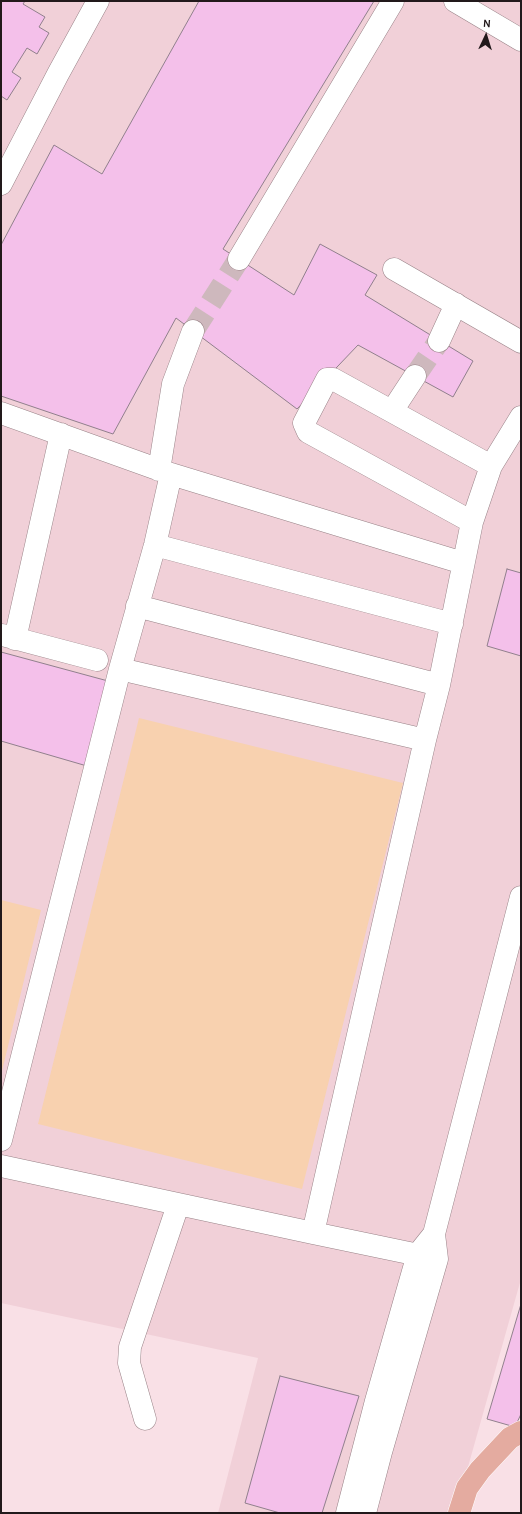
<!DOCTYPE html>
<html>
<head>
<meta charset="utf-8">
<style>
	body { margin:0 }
	#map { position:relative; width:522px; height:1514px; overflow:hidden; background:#f9e0e6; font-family:Karla,sans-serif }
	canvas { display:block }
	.frame { position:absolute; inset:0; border:2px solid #22191b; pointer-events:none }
	.north { position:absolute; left:466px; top:16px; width:40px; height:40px; -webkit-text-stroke:3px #fff; paint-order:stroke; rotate:4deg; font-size:11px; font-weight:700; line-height:16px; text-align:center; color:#22191b }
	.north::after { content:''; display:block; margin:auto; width:14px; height:18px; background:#22191b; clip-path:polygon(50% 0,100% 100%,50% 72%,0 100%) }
</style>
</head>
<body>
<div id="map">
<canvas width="522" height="1514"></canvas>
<div class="frame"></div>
<div class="north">N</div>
</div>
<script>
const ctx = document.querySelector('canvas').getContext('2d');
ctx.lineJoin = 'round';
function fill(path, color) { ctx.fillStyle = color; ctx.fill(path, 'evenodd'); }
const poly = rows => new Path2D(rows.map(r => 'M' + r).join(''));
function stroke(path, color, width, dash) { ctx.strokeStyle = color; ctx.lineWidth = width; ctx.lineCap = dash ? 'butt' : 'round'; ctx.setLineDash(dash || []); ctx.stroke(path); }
fill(poly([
	[1,1,521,1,521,1279,455,1513,218,1513,258,1358,1,1303]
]), '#f1d0d8');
fill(poly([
	[139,718,403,783,302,1189,38,1124],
	[1,900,41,910,1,1075]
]), '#f8d1af');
const building = poly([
	[1,1,25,1,23,4,45,17,39,27,49,33,37,54,27,48,12,72,21,78,7,100,1,96,1,1],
	[199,1,374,1,223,249,294,295,320,244,377,275,365,295,473,361,453,397,358,345,297,409,176,318,113,434,1,396,1,245,54,145,102,174,199,1],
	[507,569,521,573,521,656,487,646,507,569],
	[1,652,108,681,87,766,1,741,1,652],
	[521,1304,521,1414,515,1427,487,1419,521,1304],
	[280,1376,359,1396,322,1513,280,1513,245,1503,280,1376]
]);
fill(building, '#f4c0ea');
stroke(building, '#91808d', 1);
stroke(poly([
	[193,331,239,259],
	[415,376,439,341]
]), '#ceb8bd', 22, [22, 11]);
const minor = poly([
	[455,1,521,40],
	[1,184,58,74,98,1],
	[239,259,393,1],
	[394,269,521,342],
	[439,341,456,304],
	[392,411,415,376],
	[1,413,171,474,463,563],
	[159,470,173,384,193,331],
	[472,522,308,432,304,423,327,379,333,379,491,466],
	[155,545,452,624],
	[137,606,439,685],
	[2,635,97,660],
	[15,639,61,434],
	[120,669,425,740],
	[1,1140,120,669,155,545,171,474],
	[1,1166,313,1233,425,740,439,685,472,522,491,466,521,417],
	[313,1233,433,1258],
	[145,1419,129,1363,130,1347,178,1205],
	[347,1513,376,1401,418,1254,434,1234],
	[365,1513,381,1452,437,1259,434,1234,521,897]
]);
const major = poly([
	[459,1513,467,1488,480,1470,510,1438,521,1432]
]);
stroke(minor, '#998388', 23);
stroke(major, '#fff', 23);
stroke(minor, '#fff', 22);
stroke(major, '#e4aba0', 22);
</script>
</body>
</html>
